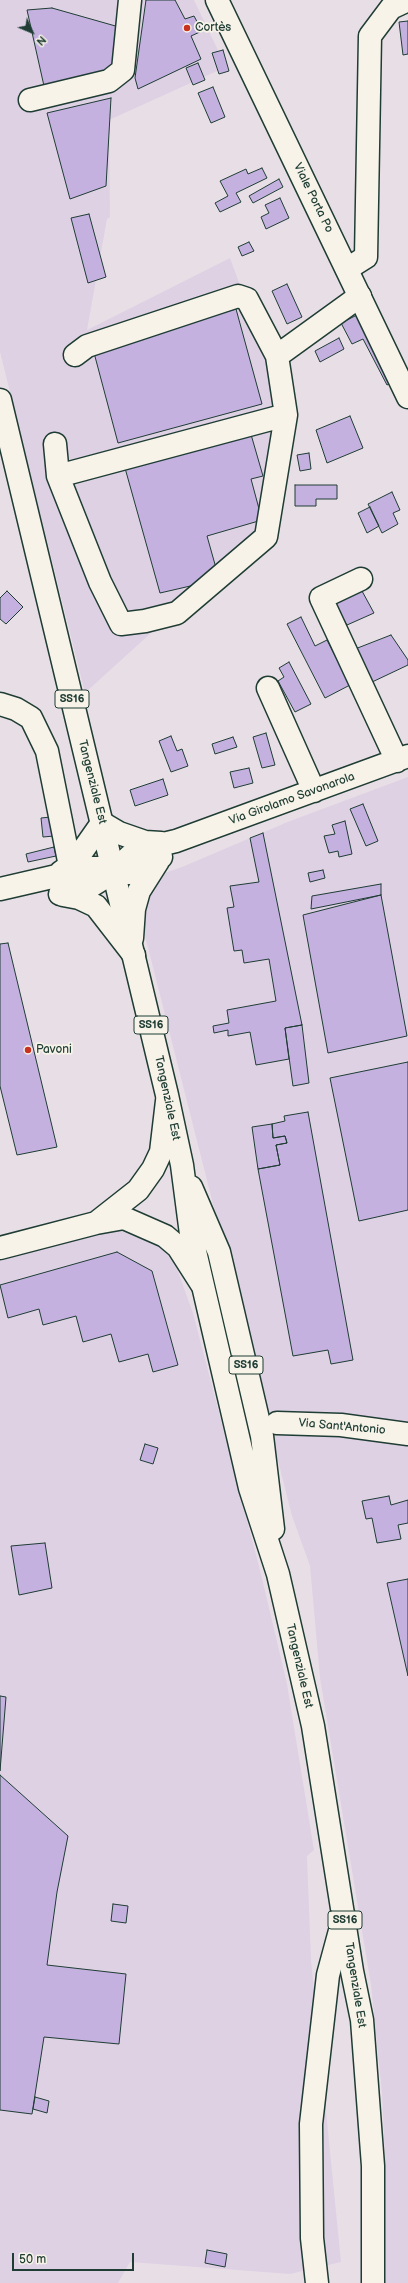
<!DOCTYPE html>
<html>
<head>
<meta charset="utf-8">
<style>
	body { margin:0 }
	#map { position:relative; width:408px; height:2283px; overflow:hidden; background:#e8dfe6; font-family:"Balsamiq Sans",sans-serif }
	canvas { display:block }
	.north { position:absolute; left:12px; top:12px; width:40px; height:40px; -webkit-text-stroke:3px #f7f3e8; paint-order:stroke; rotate:134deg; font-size:11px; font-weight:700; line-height:16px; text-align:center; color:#1f3d34 }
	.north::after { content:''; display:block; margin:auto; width:14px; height:18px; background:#1f3d34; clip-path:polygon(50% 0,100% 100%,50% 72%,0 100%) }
	.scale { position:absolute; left:12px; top:2253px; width:122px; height:18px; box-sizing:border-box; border:2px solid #1f3d34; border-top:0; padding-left:5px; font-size:12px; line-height:14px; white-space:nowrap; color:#1f3d34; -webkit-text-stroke:3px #f7f3e8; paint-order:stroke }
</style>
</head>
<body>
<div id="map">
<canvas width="408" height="2283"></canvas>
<div class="north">N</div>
<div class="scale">50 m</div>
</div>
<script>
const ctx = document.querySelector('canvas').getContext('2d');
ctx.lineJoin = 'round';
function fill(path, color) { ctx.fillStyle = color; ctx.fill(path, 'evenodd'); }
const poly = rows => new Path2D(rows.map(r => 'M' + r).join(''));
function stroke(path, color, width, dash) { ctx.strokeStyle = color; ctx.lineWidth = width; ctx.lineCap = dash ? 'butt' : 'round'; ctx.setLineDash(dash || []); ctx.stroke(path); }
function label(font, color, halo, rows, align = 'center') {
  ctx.font = font + ' "Balsamiq Sans",sans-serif'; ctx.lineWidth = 3.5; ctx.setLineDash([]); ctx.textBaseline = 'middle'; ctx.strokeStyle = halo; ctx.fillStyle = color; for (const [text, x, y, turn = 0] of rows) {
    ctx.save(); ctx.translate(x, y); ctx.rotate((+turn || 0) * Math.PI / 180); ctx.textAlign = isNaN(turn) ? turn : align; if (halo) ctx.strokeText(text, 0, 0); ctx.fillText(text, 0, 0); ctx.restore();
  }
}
fill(poly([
	[0,0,194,0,226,67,109,120,110,217,107,219,87,330,230,258,282,400,274,521,85,693,0,352],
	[408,777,408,2283,382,2283,385,2158,382,2093,371,1985,320,1678,310,1566,292,1516,139,912,147,879,182,867,290,821],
	[124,1230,155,1240,176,1266,193,1313,261,1574,287,1684,314,1850,307,1856,311,1960,341,2262,290,2274,130,2262,118,2283,0,2283,0,1261,88,1231]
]), '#ded1e4');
const building = poly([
	[146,0,175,0,185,19,194,16,202,31,191,36,201,59,138,89,135,78,146,0],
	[52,8,119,27,111,74,44,86,27,10,52,8],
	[408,21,408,54,403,55,399,22,408,21],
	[223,50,229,71,219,74,212,53,223,50],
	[198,63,205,80,193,85,186,68,198,63],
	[213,87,225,117,211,123,198,93,213,87],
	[111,98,106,186,70,199,47,113,111,98],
	[262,168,267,178,236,193,241,202,220,212,215,203,228,196,220,181,246,169,248,174,262,168],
	[279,179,283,187,253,203,249,196,279,179],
	[280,198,289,218,266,229,261,217,269,213,265,205,280,198],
	[89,214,106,277,88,283,71,218,89,214],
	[249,242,254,251,242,256,238,247,249,242],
	[287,284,302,317,287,324,272,291,287,284],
	[236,309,262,404,118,443,93,349,236,309],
	[363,312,398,379,387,385,363,339,352,344,341,323,363,312],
	[339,338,344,349,320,362,315,351,339,338],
	[350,416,363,448,327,463,316,430,350,416],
	[250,431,263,476,251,479,262,520,207,536,216,568,199,584,160,593,125,468,250,431],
	[309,453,311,469,300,471,297,455,309,453],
	[295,485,337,485,337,499,316,499,316,506,295,506,295,485],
	[392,492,400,510,393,513,398,524,382,533,368,504,392,492],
	[370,507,379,526,367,533,358,513,370,507],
	[7,591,23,607,6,624,0,619,0,598,7,591],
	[362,591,374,613,347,625,333,602,362,591],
	[301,617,315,646,327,640,350,685,325,698,287,624,301,617],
	[391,635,408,660,408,665,370,683,355,649,391,635],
	[289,662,311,704,295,712,278,681,284,677,279,668,289,662],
	[266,733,275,765,262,768,253,737,266,733],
	[171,736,177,751,182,749,188,766,171,772,159,741,171,736],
	[233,737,237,747,215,754,212,744,233,737],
	[249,768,253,783,234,788,230,772,249,768],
	[163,779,168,795,135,806,130,790,163,779],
	[363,804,378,841,366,846,350,809,363,804],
	[51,817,54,836,43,837,41,818,51,817],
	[345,821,352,854,339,857,338,851,329,853,324,836,335,834,332,825,345,821],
	[263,833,302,1025,285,1028,289,1059,256,1065,250,1032,228,1036,228,1030,214,1033,213,1026,229,1023,227,1010,276,1001,269,959,244,963,242,950,234,951,227,908,234,907,230,886,259,882,250,838,263,833],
	[54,847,56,856,28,862,26,854,54,847],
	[323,870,325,878,310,882,308,873,323,870],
	[381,884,381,895,311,909,312,896,381,884],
	[381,895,407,1036,328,1053,303,915,381,895],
	[8,943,57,1147,17,1155,0,1086,0,944,8,943],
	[302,1025,309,1083,293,1086,285,1028,302,1025],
	[408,1062,408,1210,359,1221,330,1078,408,1062],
	[308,1112,353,1360,331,1364,328,1350,293,1356,258,1169,280,1165,276,1145,287,1143,285,1136,273,1138,272,1124,285,1121,284,1116,308,1112],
	[272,1124,273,1138,285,1136,287,1143,276,1145,280,1165,258,1169,252,1127,272,1124],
	[117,1252,152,1271,178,1365,153,1372,148,1354,119,1362,111,1334,83,1342,76,1316,43,1325,39,1309,8,1318,0,1285,117,1252],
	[145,1444,158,1448,153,1464,140,1460,145,1444],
	[389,1496,391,1505,408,1500,408,1523,398,1525,401,1539,377,1543,372,1518,366,1519,362,1501,389,1496],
	[45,1543,52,1588,19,1595,11,1546,45,1543],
	[408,1579,408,1676,387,1583,408,1579],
	[0,1696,6,1697,0,1771,0,1696],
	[0,1775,68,1836,57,1892,47,1965,126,1974,119,2044,44,2037,32,2114,0,2110,0,1775],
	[113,1904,128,1906,126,1923,111,1921,113,1904],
	[35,2097,49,2101,47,2113,33,2109,35,2097],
	[207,2250,227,2254,225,2267,205,2263,207,2250]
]);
fill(building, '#c5b1e0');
stroke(building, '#1f3d34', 1);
const minor = poly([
	[30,100,109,81,123,70,130,0],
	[347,269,366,257,370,36,391,8,408,0],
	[277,356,360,296],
	[55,444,58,476,100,582,121,624,145,621,177,613,266,537,286,415,277,356,247,299,238,296,87,346,75,355],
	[58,476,286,415],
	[361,579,321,598,397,761],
	[268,688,314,791],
	[0,704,16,709,31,718,47,751,70,866],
	[61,872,74,863,102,823,119,833,145,842,161,843],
	[0,889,91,868,102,868,112,873,130,873,142,870,161,857],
	[60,894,79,892,88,888,112,873,130,856,142,849,176,841,408,756],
	[63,895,79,898,96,906,134,955],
	[132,938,134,909,139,891,158,861],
	[96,1223,138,1190,153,1169,161,1152,167,1101],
	[0,1248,96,1223,124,1218,165,1236,178,1247,201,1283],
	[277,1423,341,1425,408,1434],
	[317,2283,312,2238,311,2124,328,1975,344,1916]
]);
const major = poly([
	[217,0,408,397],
	[0,400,167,1095,182,1165,191,1234,250,1488,278,1574,313,1726,352,1971,362,2020,373,2166,373,2283],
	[191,1187,219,1252,262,1436,273,1529]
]);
stroke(minor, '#1f3d34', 25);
stroke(major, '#1f3d34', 25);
stroke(minor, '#f7f3e8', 22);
stroke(major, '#f7f3e8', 22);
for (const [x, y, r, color] of [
	[187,28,4,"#c8321e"],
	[28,1050,4,"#c8321e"]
]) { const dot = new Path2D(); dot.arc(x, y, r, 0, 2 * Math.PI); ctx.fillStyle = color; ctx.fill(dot); stroke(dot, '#f7f3e8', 1.5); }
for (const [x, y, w] of [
	[72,699,34],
	[151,1025,34],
	[246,1365,34],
	[345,1920,34]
]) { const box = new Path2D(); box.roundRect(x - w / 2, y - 9, w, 18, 3); ctx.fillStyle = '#f7f3e8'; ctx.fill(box); stroke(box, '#1f3d34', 1); }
label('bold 11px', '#1f3d34', null, [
	["SS16",72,699],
	["SS16",151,1025],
	["SS16",246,1365],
	["SS16",345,1920]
]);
label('12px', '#1f3d34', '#f7f3e8', [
	["Cortès",195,28],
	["Pavoni",36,1050]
], 'left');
label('12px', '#1f3d34', '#f7f3e8', [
	["Viale Porta Po",313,198,64],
	["Tangenziale Est",92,782,76],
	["Via Girolamo Savonarola",292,799,-20],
	["Tangenziale Est",167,1098,78],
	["Via Sant'Antonio",342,1427,5],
	["Tangenziale Est",299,1666,77],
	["Tangenziale Est",355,1985,81]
]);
</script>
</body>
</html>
